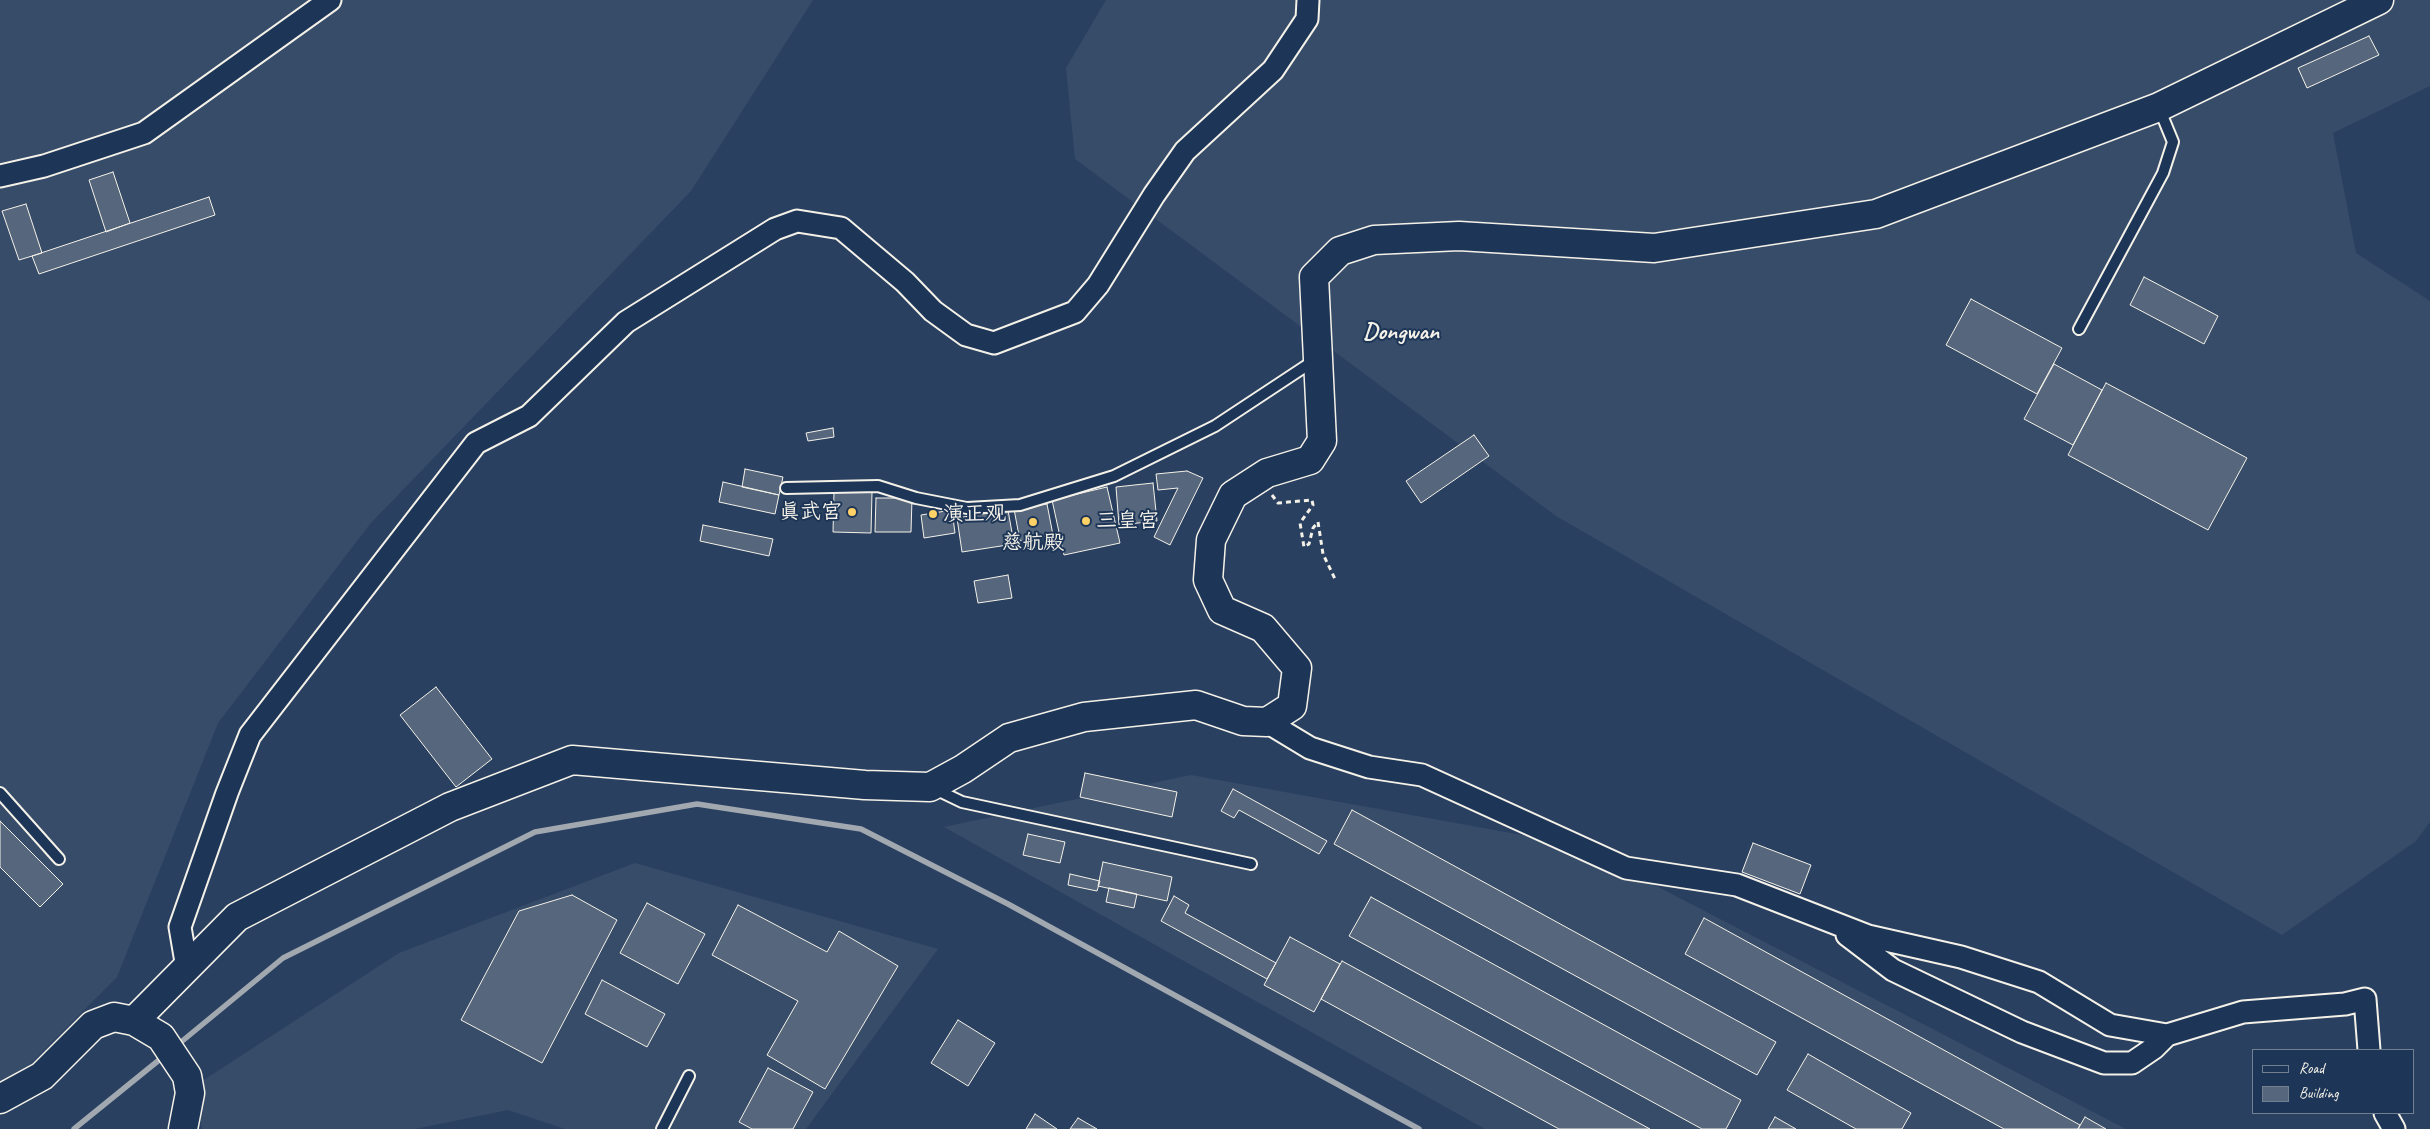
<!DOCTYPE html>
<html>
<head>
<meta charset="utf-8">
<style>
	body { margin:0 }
	#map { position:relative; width:2430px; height:1129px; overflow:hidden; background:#2a4060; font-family:Caveat,sans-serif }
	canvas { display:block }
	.legend { position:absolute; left:2252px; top:1049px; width:162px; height:65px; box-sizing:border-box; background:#1d3557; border:1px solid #738091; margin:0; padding:6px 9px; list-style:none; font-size:15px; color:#f4f1e8 }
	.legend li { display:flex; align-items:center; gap:10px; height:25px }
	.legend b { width:25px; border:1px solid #738091 }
</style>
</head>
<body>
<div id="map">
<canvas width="2430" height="1129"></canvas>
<ul class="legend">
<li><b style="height:6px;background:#1d3557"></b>Road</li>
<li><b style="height:14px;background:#56677d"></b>Building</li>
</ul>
</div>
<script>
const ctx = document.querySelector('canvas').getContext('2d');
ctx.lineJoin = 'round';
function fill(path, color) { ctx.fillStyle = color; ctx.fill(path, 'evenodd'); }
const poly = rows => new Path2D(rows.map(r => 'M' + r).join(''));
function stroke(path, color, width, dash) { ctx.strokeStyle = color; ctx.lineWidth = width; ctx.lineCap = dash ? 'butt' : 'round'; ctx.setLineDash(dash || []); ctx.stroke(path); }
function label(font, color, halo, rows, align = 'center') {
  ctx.font = font + ' Caveat,"LXGW WenKai TC",sans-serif'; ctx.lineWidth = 4; ctx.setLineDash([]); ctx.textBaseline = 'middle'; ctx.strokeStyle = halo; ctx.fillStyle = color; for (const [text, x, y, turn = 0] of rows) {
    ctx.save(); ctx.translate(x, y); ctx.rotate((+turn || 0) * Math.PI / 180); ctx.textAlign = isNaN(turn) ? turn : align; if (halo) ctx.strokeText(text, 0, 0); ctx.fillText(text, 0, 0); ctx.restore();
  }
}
fill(poly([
	[0,0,813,0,691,191,370,524,218,723,117,977,0,1095],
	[1106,0,2430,0,2430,86,2333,133,2356,253,2430,301,2430,822,2416,841,2282,935,1556,516,1075,159,1066,68],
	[1191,775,1577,845,2126,1129,1485,1129,944,827],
	[635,863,938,949,806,1129,565,1129,508,1110,415,1129,202,1129,193,1087,399,953]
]), '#374c69');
stroke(poly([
	[175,1047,283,958,535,832,697,804,861,829,1008,904,1419,1129],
	[74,1129,164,1056]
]), '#a1a8b0', 5.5);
const building = poly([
	[2369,36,2379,55,2307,88,2298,68,2369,36],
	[113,172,130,223,106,232,89,180,113,172],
	[209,197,215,215,39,274,32,256,209,197],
	[26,204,42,253,19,260,2,211,26,204],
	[2144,277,2218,316,2204,344,2130,305,2144,277],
	[1971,299,2062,348,2037,394,1946,345,1971,299],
	[2054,364,2102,390,2073,445,2024,419,2054,364],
	[2106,383,2247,458,2208,530,2068,455,2106,383],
	[833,428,834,437,808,441,806,433,833,428],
	[1474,435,1489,456,1421,503,1406,481,1474,435],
	[745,469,783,477,779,495,742,487,745,469],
	[1187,471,1203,478,1170,545,1154,537,1178,488,1158,490,1156,474,1187,471],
	[723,482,779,495,775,514,719,502,723,482],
	[1153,483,1157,521,1119,525,1116,487,1153,483],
	[1107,487,1120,543,1064,555,1052,500,1107,487],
	[834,492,872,492,871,533,833,532,834,492],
	[876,498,912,498,911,532,875,532,876,498],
	[1047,504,1053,535,1020,541,1014,509,1047,504],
	[952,510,955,533,924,538,921,515,952,510],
	[1008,510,1014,544,962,552,957,518,1008,510],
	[703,525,773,539,769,556,700,541,703,525],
	[1008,575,1012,598,978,603,974,581,1008,575],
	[436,687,492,759,456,787,400,715,436,687],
	[1085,773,1177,792,1172,817,1080,797,1085,773],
	[1233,789,1327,841,1319,854,1239,810,1234,818,1221,811,1233,789],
	[1352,810,1776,1042,1757,1075,1334,844,1352,810],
	[0,821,63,884,40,907,0,867,0,821],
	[1028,834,1065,842,1060,863,1023,855,1028,834],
	[1753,843,1811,865,1800,894,1742,872,1753,843],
	[1103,862,1172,877,1167,901,1098,886,1103,862],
	[1070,874,1100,881,1097,891,1068,885,1070,874],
	[1109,888,1137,894,1134,908,1106,902,1109,888],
	[572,895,617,920,542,1063,461,1020,519,911,572,895],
	[1174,896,1189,905,1185,913,1276,963,1267,979,1161,921,1174,896],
	[1371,897,1741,1100,1726,1129,1702,1129,1349,936,1371,897],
	[647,903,705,934,678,984,620,953,647,903],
	[738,905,827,952,839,931,898,966,825,1089,767,1055,798,1001,712,955,738,905],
	[1704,918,2080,1125,2078,1129,2004,1129,1685,954,1704,918],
	[1290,937,1340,964,1314,1012,1264,985,1290,937],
	[1342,961,1650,1129,1559,1129,1321,999,1342,961],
	[602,980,665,1014,647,1047,585,1014,602,980],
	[958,1020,995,1043,968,1086,931,1063,958,1020],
	[1808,1054,1911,1113,1902,1129,1856,1129,1787,1090,1808,1054],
	[768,1068,813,1092,793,1129,752,1129,739,1122,768,1068],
	[1035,1114,1057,1129,1026,1129,1035,1114],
	[1775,1117,1796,1129,1768,1129,1775,1117],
	[2085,1117,2106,1129,2078,1129,2085,1117],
	[1078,1118,1097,1129,1070,1129,1078,1118]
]);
fill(building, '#56677d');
stroke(building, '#f4f1e8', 1);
const service = poly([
	[2079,329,2163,173,2173,142,2159,108],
	[786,488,878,486,916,498,967,508,1020,505,1114,476,1215,426,1315,360],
	[935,789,962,802,1251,864],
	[0,793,59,859],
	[662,1129,689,1076]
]);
const minor = poly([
	[0,176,44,166,144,133,330,0],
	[1267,722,1310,748,1369,767,1422,775,1626,868,1737,885,1868,936,1961,957,2039,982,2110,1025,2167,1035,2243,1012,2345,1004,2365,999,2369,1050],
	[1847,935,1893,970,2022,1032,2104,1063,2132,1063,2154,1048,2167,1035],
	[187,968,180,927,227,793,250,735,476,443,529,416,626,322,775,229,797,221,841,228,905,282,933,311,966,335,994,343,1075,312,1098,285,1154,195,1185,151,1273,70,1307,19,1308,0],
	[2385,1113,2394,1129]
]);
const secondary = poly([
	[134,1021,237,917,450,807,572,760,865,785,930,787,963,769,1009,738,1084,717,1196,705,1243,721,1267,722,1292,706,1297,668,1263,628,1222,610,1208,580,1211,540,1233,495,1267,473,1310,460,1322,441,1314,277,1340,251,1374,240,1459,236,1654,248,1876,214,2159,107,2379,0],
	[0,1099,42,1076,93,1025,114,1017,134,1021,161,1037,187,1076,190,1093,183,1129]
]);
stroke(service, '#f4f1e8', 14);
stroke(minor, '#f4f1e8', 25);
stroke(secondary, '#f4f1e8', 31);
stroke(poly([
	[1272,495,1278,503,1312,500,1313,505,1300,523,1304,547,1309,544,1313,528,1318,522,1323,554,1336,581]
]), '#f4f1e8', 3, [5, 4]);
stroke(service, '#1d3557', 10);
stroke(minor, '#1d3557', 21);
stroke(secondary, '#1d3557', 28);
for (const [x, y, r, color] of [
	[852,512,5,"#ffd166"],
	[933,514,5,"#ffd166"],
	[1086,521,5,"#ffd166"],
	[1033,522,5,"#ffd166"]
]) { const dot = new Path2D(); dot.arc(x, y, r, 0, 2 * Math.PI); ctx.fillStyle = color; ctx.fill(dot); stroke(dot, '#1d3557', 2); }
label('21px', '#f4f1e8', '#1d3557', [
	["真武宫",842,512,"right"],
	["演正观",943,514],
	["三皇宫",1096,521],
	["慈航殿",1033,543,"center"]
], 'left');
label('bold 24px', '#f4f1e8', '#1d3557', [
	["Dongwan",1401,333]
]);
</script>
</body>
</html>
